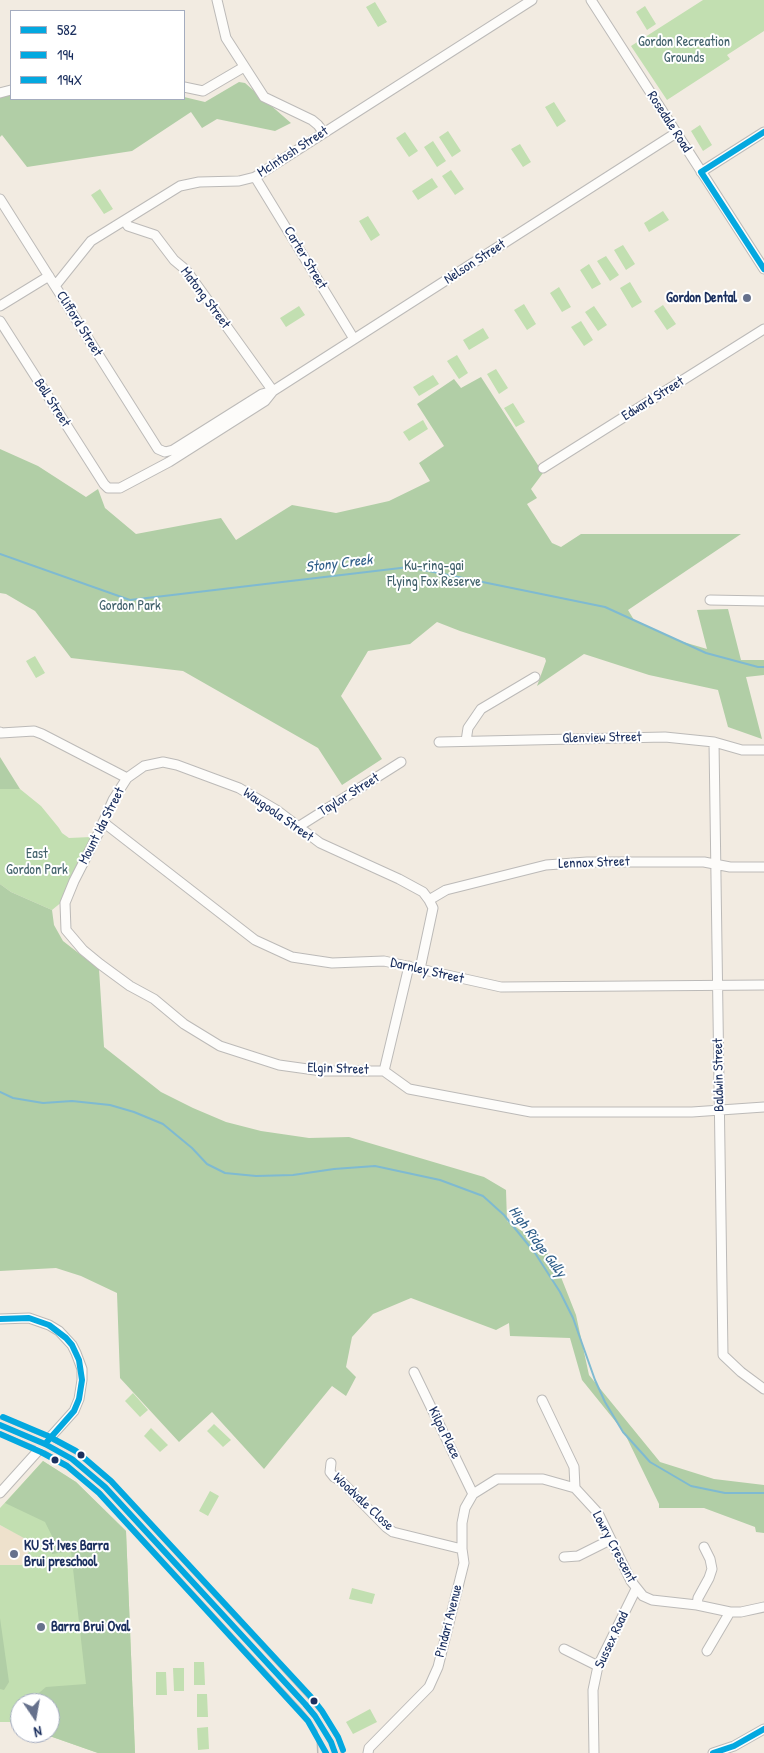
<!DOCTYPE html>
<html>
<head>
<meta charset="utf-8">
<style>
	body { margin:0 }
	#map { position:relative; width:764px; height:1753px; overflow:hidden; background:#f2ebe1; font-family:"Patrick Hand",sans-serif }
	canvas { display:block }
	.legend { position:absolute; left:10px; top:10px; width:175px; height:90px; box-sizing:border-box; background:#fff; border:1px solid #a4acbf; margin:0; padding:6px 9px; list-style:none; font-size:15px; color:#1b2f5e }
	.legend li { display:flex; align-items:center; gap:10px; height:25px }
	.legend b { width:25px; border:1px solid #a4acbf }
	.north { position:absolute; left:10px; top:1693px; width:50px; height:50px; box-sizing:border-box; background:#fff; border:1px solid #a4acbf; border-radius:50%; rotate:168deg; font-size:14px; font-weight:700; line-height:20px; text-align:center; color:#1b2f5e }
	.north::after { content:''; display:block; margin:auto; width:18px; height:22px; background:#66718c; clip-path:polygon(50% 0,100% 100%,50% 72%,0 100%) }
</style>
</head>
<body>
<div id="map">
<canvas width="764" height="1753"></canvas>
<ul class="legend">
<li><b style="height:6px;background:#03a8e0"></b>582</li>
<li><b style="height:6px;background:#03a8e0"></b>194</li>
<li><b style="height:6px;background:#03a8e0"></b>194X</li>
</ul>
<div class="north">N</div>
</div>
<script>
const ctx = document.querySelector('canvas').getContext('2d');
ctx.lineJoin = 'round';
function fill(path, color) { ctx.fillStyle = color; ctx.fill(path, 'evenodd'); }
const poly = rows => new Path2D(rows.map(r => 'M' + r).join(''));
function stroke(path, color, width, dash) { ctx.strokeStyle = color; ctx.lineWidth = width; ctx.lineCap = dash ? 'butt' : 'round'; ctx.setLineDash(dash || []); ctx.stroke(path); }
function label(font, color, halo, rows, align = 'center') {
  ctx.font = font + ' "Patrick Hand",sans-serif'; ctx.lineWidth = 4; ctx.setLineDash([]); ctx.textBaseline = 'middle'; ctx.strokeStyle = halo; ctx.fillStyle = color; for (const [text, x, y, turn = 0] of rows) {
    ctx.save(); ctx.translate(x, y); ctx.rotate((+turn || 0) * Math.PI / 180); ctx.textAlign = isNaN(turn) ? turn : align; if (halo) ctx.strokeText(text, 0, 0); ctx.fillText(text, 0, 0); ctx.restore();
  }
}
fill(poly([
	[0,1525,34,1543,22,1565,0,1565]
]), '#eee1cc');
fill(poly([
	[703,0,764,0,764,31,727,55,730,59,667,100,631,46],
	[375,2,387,22,378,27,366,7],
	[645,6,656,24,647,30,636,12],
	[554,102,566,121,557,127,545,107],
	[700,125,712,145,703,151,691,131],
	[448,131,461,151,452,157,439,137],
	[405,132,418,151,409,157,396,138],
	[433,141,446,161,437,167,424,147],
	[520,144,531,162,523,167,511,149],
	[451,170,464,189,455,195,442,176],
	[432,178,438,187,418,200,412,191],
	[100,189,113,209,104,214,91,195],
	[663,211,669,220,649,232,644,223],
	[368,216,380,235,371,241,359,221],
	[623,245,635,264,626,270,614,250],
	[606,256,619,275,610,281,597,261],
	[589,264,601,284,592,289,580,270],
	[630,282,642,302,632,308,620,288],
	[559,287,571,307,562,312,550,293],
	[524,304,536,324,527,330,514,310],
	[663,305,676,324,667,330,654,311],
	[299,306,305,315,286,327,280,318],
	[594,306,607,325,598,331,585,312],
	[581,321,593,340,584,346,571,327],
	[483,328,489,338,469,350,463,340],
	[457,355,468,373,459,379,447,361],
	[496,369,508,388,499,394,487,374],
	[433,375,439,384,419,396,413,387],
	[513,403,525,422,516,427,504,408],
	[423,420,428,429,409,441,403,432],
	[35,656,45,673,36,678,26,661],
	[0,789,20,789,41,806,59,828,62,833,69,838,91,837,63,901,52,910,11,892,0,884],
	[133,1393,148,1410,140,1417,125,1401],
	[214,1424,231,1440,223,1447,207,1431],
	[151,1428,168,1445,160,1452,144,1436],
	[43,1461,76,1482,126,1531,135,1753,98,1753,41,1733,50,1733,50,1703,20,1703,20,1726,10,1722,0,1722,0,1565,22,1565,33,1543,0,1525,0,1508],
	[210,1491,219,1496,208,1516,199,1511],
	[352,1588,375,1594,372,1604,349,1599],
	[194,1662,204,1662,205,1685,194,1685],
	[173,1668,184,1668,184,1691,174,1691],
	[156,1672,166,1672,167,1695,156,1695],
	[197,1694,207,1694,208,1717,197,1717],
	[370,1709,377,1722,353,1734,346,1722],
	[208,1727,209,1749,198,1750,197,1728]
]), '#c2dfb1');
fill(poly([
	[239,82,245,83,291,123,275,131,217,119,202,128,191,112,132,151,27,167,2,135,0,137,0,97,11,94,11,99,184,99,184,97,205,102],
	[481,377,543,473,531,489,537,498,527,504,552,543,561,547,581,534,741,534,628,610,634,620,680,641,707,649,697,610,728,609,741,660,764,660,764,675,746,677,762,739,728,727,718,690,649,675,584,654,537,686,546,661,545,658,460,631,437,622,410,644,368,651,341,696,382,759,342,785,318,748,183,671,71,658,35,611,6,594,0,593,0,449,38,466,86,497,98,489,105,508,136,534,221,518,236,540,292,505,336,513,389,501,430,481,419,463,444,446,417,404,454,379,461,388],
	[0,757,20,789,0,789],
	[0,884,11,892,52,910,54,925,63,941,99,969,104,1047,161,1092,193,1108,226,1122,261,1131,309,1138,349,1137,484,1177,506,1190,507,1221,541,1244,557,1267,576,1315,589,1375,660,1462,714,1479,764,1485,764,1533,756,1532,755,1527,704,1508,659,1508,659,1504,624,1432,582,1380,570,1338,510,1336,509,1323,496,1330,411,1298,373,1314,352,1337,346,1367,356,1377,346,1396,332,1386,264,1469,212,1412,179,1442,120,1378,117,1293,81,1276,56,1268,0,1271],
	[43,1461,76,1482,126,1531,135,1753,98,1753,41,1733,50,1733,50,1703,27,1703,46,1687,86,1684,71,1551,52,1554,52,1536,45,1522,5,1503],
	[0,1618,9,1682,4,1690,0,1689]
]), '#b1cea6');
stroke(poly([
	[0,554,130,600,409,567,605,607,706,653,758,667,764,667],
	[0,1092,13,1098,43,1103,72,1101,110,1105,134,1112,163,1124,192,1148,207,1164,225,1173,256,1176,293,1175,334,1169,375,1166,440,1180,483,1196,504,1215,535,1253,560,1292,573,1318,595,1380,605,1402,623,1432,650,1462,691,1486,725,1493,764,1493]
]), '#7fbad1', 2);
const minor = poly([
	[217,0,226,38,264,97,312,120,318,125,323,132],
	[591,0,764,269],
	[184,87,203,91,244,67],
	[0,93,11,90],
	[701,172,764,132],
	[255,177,354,339],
	[0,199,158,449,165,452,173,450,262,394,273,391,676,133],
	[125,221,128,226,155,235,174,260,186,270,273,391],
	[55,286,91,241,180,186,199,182,239,181,255,177,532,0],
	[0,306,49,276],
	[0,321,104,484,108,488,120,488,169,462,265,401,273,391],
	[543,468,764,329],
	[710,600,764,601],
	[0,732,1,733,34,731,42,734,127,778,144,766,163,762,177,765,239,788,278,811,320,843,399,879,423,892,429,900,433,908,420,969],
	[466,741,468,728,481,709,535,677],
	[439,742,665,737,714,742,742,750,764,750],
	[714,742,723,1355,741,1372,764,1389],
	[127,778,113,800,98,834,74,881,65,903,66,930,83,950,100,964,130,986,154,999,184,1024,220,1046,279,1065,322,1071,384,1071,409,1089,531,1112,692,1112,764,1107],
	[103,822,255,940,292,957,332,963,384,961,501,987,764,985],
	[298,827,401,762],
	[429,900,446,890,546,865,587,862,704,862,730,867,764,867],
	[384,1071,409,966],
	[0,1319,29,1318,49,1325,59,1331,72,1345,76,1353,82,1369,82,1380,79,1399,74,1411,0,1493],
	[414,1372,473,1494],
	[542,1400,574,1467,575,1488],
	[331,1463,330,1472,334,1477,341,1481,386,1527,393,1532,462,1549],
	[564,1557,578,1556,610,1540],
	[697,1605,698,1598,709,1578,712,1569,710,1559,704,1547],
	[564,1649,598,1666],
	[707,1651,730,1612],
	[368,1753,369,1748,429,1687,438,1667,464,1563,462,1549,462,1523,465,1508,473,1494,497,1479,543,1479,575,1488,598,1513,631,1581,643,1596,652,1600,697,1605,730,1612,741,1612,764,1607],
	[594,1753,593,1690,598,1666,636,1589],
	[713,1753,734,1746,764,1729]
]);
const major = poly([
	[0,1425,45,1444,72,1459,105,1487,305,1704,315,1716,331,1742,335,1753],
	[323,1730,324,1753]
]);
stroke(minor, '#bcbab8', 11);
stroke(major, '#bcbab8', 14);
stroke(minor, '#fdfcfa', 9);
stroke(major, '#efe7df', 11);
stroke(poly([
	[764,132,701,172,764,269],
	[0,1319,29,1318,49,1325,66,1338,72,1345,79,1360,82,1380,79,1399,74,1411,45,1444],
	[0,1425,45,1444,72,1459,105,1487,305,1704,315,1716,331,1742,335,1753],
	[713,1753,734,1746,764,1729]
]), '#03a8e0', 6);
stroke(poly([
	[0,1434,41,1452,67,1466,99,1493,298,1710,308,1721,326,1753]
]), '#03a8e0', 6);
stroke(poly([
	[3,1417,48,1436,76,1451,111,1481,312,1698,322,1711,338,1737,343,1750]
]), '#03a8e0', 6);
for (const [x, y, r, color] of [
	[747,298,5,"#66718c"],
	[81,1455,4.5,"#1b2f5e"],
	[55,1460,4.5,"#1b2f5e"],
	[14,1554,5,"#66718c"],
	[41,1627,5,"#66718c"],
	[314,1701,4.5,"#1b2f5e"]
]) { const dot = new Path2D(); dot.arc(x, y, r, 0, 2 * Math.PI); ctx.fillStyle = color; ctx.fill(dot); stroke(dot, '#fff', 2); }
label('14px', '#41616b', '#fff', [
	["Gordon Recreation",684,42],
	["Grounds",684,58],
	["Ku-ring-gai",434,566],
	["Flying Fox Reserve",434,582],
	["Gordon Park",130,606],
	["East",37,854],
	["Gordon Park",37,870]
]);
label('14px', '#1b2f5e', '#fff', [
	["Rosedale Road",669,122,57],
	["McIntosh Street",293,152,-33],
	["Carter Street",305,258,59],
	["Nelson Street",475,262,-33],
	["Matong Street",205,298,53],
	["Clifford Street",79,324,58],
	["Edward Street",653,399,-32],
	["Bell Street",52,403,57],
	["Glenview Street",602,738,-1],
	["Taylor Street",349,795,-32],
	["Waugoola Street",278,815,35],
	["Mount Ida Street",102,826,-63],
	["Lennox Street",594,863,-2],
	["Darnley Street",427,971,13],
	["Elgin Street",338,1069,2],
	["Baldwin Street",719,1075,-91],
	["Kilpa Place",444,1433,64],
	["Woodvale Close",363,1502,43],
	["Lowry Crescent",614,1547,62],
	["Pindari Avenue",449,1621,-76],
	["Sussex Road",612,1640,-65]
]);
label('bold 14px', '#1b2f5e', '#fff', [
	["Gordon Dental",737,298,"right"],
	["KU St Ives Barra",24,1546],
	["Brui preschool",24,1562],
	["Barra Brui Oval",51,1627]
], 'left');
label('italic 15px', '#2f5e89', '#fff', [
	["Stony Creek",339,564,-7],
	["High Ridge Gully",537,1242,53]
]);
</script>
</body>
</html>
